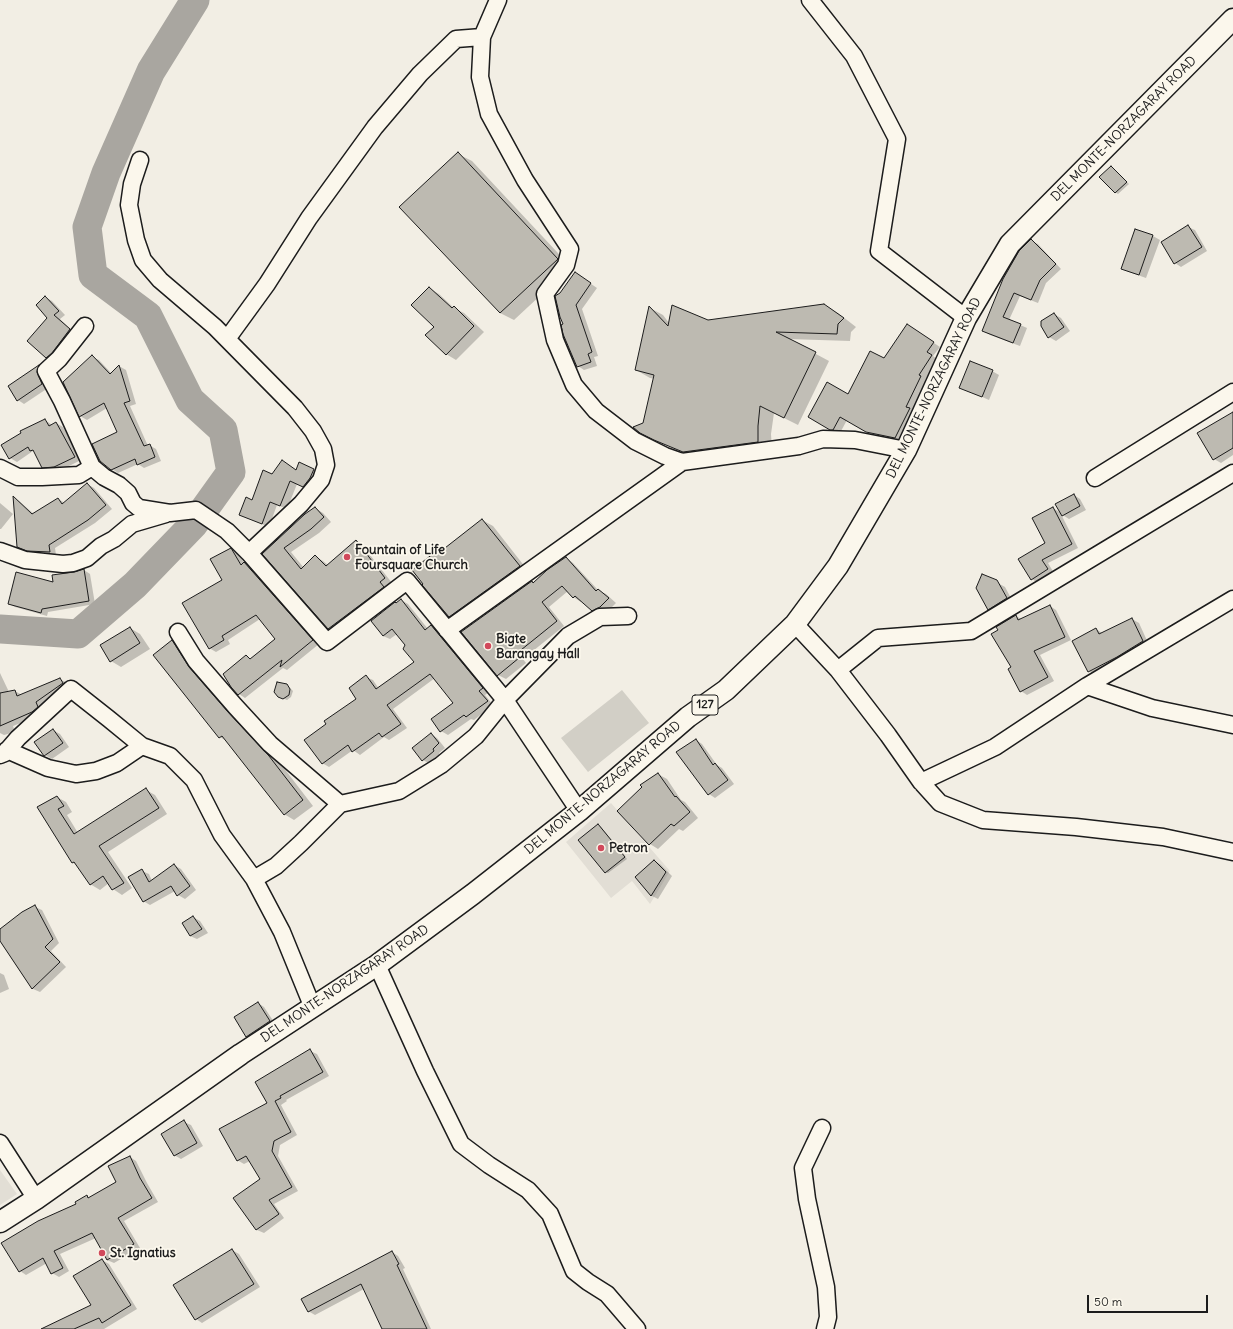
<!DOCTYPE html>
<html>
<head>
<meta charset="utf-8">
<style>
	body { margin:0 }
	#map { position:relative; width:1233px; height:1329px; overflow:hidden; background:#f2eee4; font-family:Delius,sans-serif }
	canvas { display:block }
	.scale { position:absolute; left:1087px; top:1295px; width:121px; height:18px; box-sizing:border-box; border:2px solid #1c1c1c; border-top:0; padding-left:5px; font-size:12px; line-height:14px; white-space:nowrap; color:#1c1c1c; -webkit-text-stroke:3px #fbf7ec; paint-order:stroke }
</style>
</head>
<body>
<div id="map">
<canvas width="1233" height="1329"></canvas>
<div class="scale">50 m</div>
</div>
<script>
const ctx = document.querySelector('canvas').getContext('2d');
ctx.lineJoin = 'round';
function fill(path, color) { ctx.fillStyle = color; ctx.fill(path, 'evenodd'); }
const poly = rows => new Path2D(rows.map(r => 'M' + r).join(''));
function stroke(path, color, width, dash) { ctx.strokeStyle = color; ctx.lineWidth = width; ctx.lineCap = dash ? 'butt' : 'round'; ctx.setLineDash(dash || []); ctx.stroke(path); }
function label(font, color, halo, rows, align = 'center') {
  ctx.font = font + ' Delius,sans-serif'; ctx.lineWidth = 3.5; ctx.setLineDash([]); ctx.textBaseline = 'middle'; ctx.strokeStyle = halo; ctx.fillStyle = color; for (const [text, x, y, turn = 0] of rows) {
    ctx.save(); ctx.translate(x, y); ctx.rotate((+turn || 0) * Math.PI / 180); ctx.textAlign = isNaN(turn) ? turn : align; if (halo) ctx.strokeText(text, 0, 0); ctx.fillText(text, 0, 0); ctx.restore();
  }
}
fill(poly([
	[611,803,670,871,650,904,632,881,611,898,566,842],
	[0,1170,17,1194,0,1205]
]), '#e2ded5');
fill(poly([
	[622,690,649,723,588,772,561,738]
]), '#d2cfc6');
fill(poly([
	[458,154,472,161,571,267,514,320,500,313],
	[1111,167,1129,184,1118,194,1115,192],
	[1188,227,1195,230,1207,251,1181,267,1175,263],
	[1136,230,1153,236,1160,240,1146,278,1129,272,1122,269],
	[1031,241,1038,244,1061,269,1046,283,1038,303,1020,296,1009,320,1027,328,1020,346,990,335,983,331],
	[581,277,597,288,582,309,598,356,594,357,597,366,584,370,578,366,564,325],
	[429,288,439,294,454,308,464,313,484,332,456,360,446,354,435,327],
	[45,297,52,301,65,315,60,319,76,334,53,361,47,357,49,318],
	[824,305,838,313,856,327,851,332,850,341,788,339,829,361,798,425,774,413,771,434,772,449,697,460,655,440,644,424,655,379,650,378,636,370,650,308,663,315,669,323,707,321],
	[1054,314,1061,318,1070,331,1056,341,1049,337],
	[913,329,940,347,933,356,938,360,925,380,927,381,912,411,916,413,902,441,873,436,847,420,840,433,837,433,809,417,848,396],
	[92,357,99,360,112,374,119,366,126,370,136,404,130,406,148,446,149,445,156,449,161,461,144,468,138,464,118,473,112,469,118,432,107,408,87,420,80,416],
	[39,366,45,370,48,388,24,404,18,400,9,386],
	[992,371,999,375,989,400,960,387],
	[1233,412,1233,455,1221,463,1214,459,1198,434],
	[45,420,52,425,56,423,63,427,81,460,61,470,49,471,43,467,36,453,33,451,17,462,10,458,22,434],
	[300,463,320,474,310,490,297,484,287,509,277,505,269,527,247,518,240,515,272,475,296,470],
	[87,484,94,488,112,509,95,523,55,548,56,555,35,554,18,546,14,498,19,501,34,514,58,499,65,503],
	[1074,495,1080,499,1086,510,1069,519,1061,514,1078,548,1048,563,1054,573,1038,583,1032,579,1046,543,1053,508,1061,513],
	[0,503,13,514,1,529,0,529],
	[315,508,323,513,331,522,319,533,291,552,304,568,315,556,323,561,328,565,356,541,363,546,392,583,337,633,329,628,264,554],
	[482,520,493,526,529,572,460,622,450,616,437,556],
	[231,550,238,553,244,563,251,567,319,644,287,670,283,668,245,698,239,694,246,656,251,659,276,639,260,619,228,640,230,644,216,652,209,648,223,581],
	[566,558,573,563,598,590,606,594,616,603,608,611,600,614,593,610,582,600,581,602,573,597,568,591,549,607,564,626,523,659,526,663,506,679,498,675,532,582,534,583],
	[84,570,90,574,95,604,48,612,47,616,15,607,9,604,74,573],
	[998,583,1005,587,1013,602,995,613,988,609],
	[401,600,408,604,428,629,431,626,438,630,489,692,485,695,493,705,474,720,471,719,448,735,441,731,432,719,455,703,435,678,393,709,407,728,389,740,384,737,360,755,353,750,329,767,322,763,327,724,358,699,366,677,373,680,379,689,415,662,406,645,397,634,390,639,383,636,396,604],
	[1050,606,1056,610,1071,640,1040,655,1054,681,1027,695,1021,691,999,630,1016,616,1021,619],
	[1132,619,1139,623,1149,645,1095,675,1089,671,1096,629,1102,633],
	[130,628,140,634,150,649,121,667,111,661],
	[172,641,182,647,238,719,280,763,313,806,294,820,284,814,228,742,220,737],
	[0,673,9,692,15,691,22,695,60,679,67,683,38,716,13,726,15,732,4,735,0,733],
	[286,685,289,687,293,691,291,697,287,700,282,698],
	[53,730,60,734,69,747,52,759,45,755,35,742],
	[431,734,437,738,445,748,439,753,440,755,430,764,423,760],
	[696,740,702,744,717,765,722,768,734,784,715,798,709,794],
	[658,774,667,779,681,800,685,802,698,818,683,831,679,829,658,849,650,844],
	[146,790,155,795,167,814,108,852,132,888,122,895,113,889,109,883,100,890,90,884,78,865,73,863,39,808,57,797,66,802,72,812,67,815,78,833],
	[598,825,601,827,627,859,608,873,606,872],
	[655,861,661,865,672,876,658,899,652,896,636,878],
	[174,865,181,869,196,890,185,899,178,895,175,891,150,905,143,901,142,871,149,874,152,881],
	[35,907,42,910,59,943,51,951,66,967,40,992,33,989,0,939,0,930],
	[193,917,200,921,208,933,197,939,190,936],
	[0,973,4,975,9,989,0,993],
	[258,1003,264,1007,276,1025,254,1040,247,1036],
	[310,1051,317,1054,329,1076,286,1100,287,1101,281,1105,297,1135,280,1145,278,1156,298,1191,274,1204,284,1218,264,1233,257,1230,234,1199,261,1179,250,1161,244,1164,237,1160,268,1103],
	[184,1122,191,1125,203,1146,181,1159,174,1155],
	[130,1157,136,1161,147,1183,158,1202,124,1221,140,1248,114,1263,107,1260,96,1238,60,1254,69,1271,59,1277,52,1273,47,1263,26,1275,20,1271,78,1204,87,1197,89,1198,117,1182],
	[232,1250,239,1254,260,1287,202,1323,196,1319],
	[392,1252,398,1256,405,1268,403,1269,431,1329,383,1329,364,1289,315,1315,308,1311],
	[102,1260,109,1264,137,1309,104,1329,51,1329,92,1306]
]), '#0003');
stroke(poly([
	[0,629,78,634,135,585,193,525,231,472,223,430,190,400,148,316,93,275,87,227,106,173,151,71,195,0]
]), '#a9a6a0', 29);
const building = poly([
	[458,152,558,259,500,313,399,207,458,152],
	[1111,166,1127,182,1115,193,1099,177,1111,166],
	[1188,225,1202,247,1174,264,1161,242,1188,225],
	[1135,229,1153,235,1139,275,1121,269,1135,229],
	[1031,239,1056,264,1040,280,1031,300,1014,293,1003,317,1021,324,1013,343,982,331,1003,279,1019,251,1031,239],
	[575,272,591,283,576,305,592,352,588,354,591,362,577,367,563,334,561,325,563,324,560,317,555,296,560,293,575,272],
	[429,287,452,308,454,306,474,326,446,355,425,335,434,327,411,305,429,287],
	[45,296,59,311,54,315,70,329,52,353,46,358,27,341,47,318,36,305,45,296],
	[824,304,844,318,838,324,837,334,776,332,816,352,784,418,760,406,758,426,758,442,683,452,654,440,640,433,633,427,643,423,654,375,635,370,649,306,668,326,672,305,708,320,824,304],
	[1054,313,1064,327,1048,338,1041,326,1041,321,1054,313],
	[907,324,934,342,927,352,932,355,919,375,921,376,906,407,910,408,895,438,866,432,840,417,833,430,830,430,808,417,827,382,848,394,870,351,884,358,907,324],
	[92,355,110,374,119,365,130,401,124,403,144,446,150,444,155,457,137,465,135,459,111,470,100,461,92,444,117,432,104,403,79,417,63,382,92,355],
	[970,361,993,370,982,397,959,388,970,361],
	[39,365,37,372,42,384,17,401,8,386,39,365],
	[1233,412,1233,448,1213,460,1197,433,1233,412],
	[45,419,49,426,56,422,75,457,54,467,42,468,33,450,30,451,28,447,9,459,1,445,21,433,20,431,45,419],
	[282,460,296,470,299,462,314,469,310,478,303,487,290,481,280,506,270,502,262,524,239,515,246,497,252,500,263,470,272,474,282,460],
	[87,483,106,505,88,520,49,545,50,552,27,551,17,547,13,496,32,514,58,498,62,504,87,483],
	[1074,494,1080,506,1062,516,1055,504,1074,494],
	[315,507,324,517,311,529,284,548,301,569,315,555,326,566,356,540,385,578,380,582,384,587,328,629,262,554,305,514,315,507],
	[1053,507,1072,544,1042,560,1048,569,1031,580,1018,559,1045,543,1032,518,1053,507],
	[482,519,520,566,449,617,422,585,423,584,412,570,434,553,436,555,482,519],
	[231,548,241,565,244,562,313,640,280,667,282,660,238,695,231,687,223,674,246,655,250,659,275,639,256,615,222,636,224,640,209,649,182,603,222,580,210,559,231,548],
	[566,557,596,591,598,589,609,598,600,607,592,611,575,596,573,598,562,586,542,602,557,621,516,654,519,658,497,676,461,632,532,581,533,583,547,570,566,557],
	[84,569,89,601,42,609,41,613,8,604,16,572,53,582,52,575,74,572,84,569],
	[982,574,997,580,1007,598,988,610,976,588,982,574],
	[401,599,425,630,431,625,483,688,479,691,488,701,466,717,464,715,440,732,431,719,453,703,430,674,387,705,401,724,382,737,379,733,352,752,348,745,322,764,304,740,326,724,324,721,356,699,349,688,366,675,376,689,414,662,403,649,405,645,392,629,383,636,371,621,395,602,396,603,401,599],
	[1050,605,1065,637,1034,651,1048,677,1020,692,1008,669,1011,667,991,634,998,630,996,627,1016,615,1018,620,1050,605],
	[1132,618,1143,641,1117,657,1088,672,1072,641,1096,628,1099,634,1132,618],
	[130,627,140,643,110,662,100,645,130,627],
	[172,640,189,667,228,712,269,756,303,800,284,815,222,736,219,738,153,655,172,640],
	[60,678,63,683,36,702,38,707,32,712,0,726,0,693,15,690,17,696,60,678],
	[277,682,287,684,290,689,289,695,283,699,278,697,274,692,277,682],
	[53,729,63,743,44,756,34,742,53,729],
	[431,733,439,743,433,749,434,751,422,761,412,748,431,733],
	[696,739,713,765,715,763,728,780,708,795,676,752,696,739],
	[658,773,675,797,676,796,690,812,674,826,671,824,649,845,617,811,642,787,640,785,658,773],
	[146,788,159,808,99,846,124,883,112,890,103,876,90,885,74,862,72,863,37,807,57,796,64,806,58,809,74,834,146,788],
	[598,824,625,857,605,873,578,840,598,824],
	[654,860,666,872,651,896,635,877,654,860],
	[174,864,190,886,177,896,171,886,143,902,128,877,142,869,149,882,174,864],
	[35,905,53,939,45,947,60,962,32,989,0,941,0,929,22,912,35,905],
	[193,916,202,929,190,936,182,923,193,916],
	[258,1002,270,1021,246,1037,234,1017,258,1002],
	[310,1049,323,1072,280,1096,281,1098,275,1101,291,1132,274,1141,272,1151,292,1187,269,1200,279,1214,256,1230,233,1198,260,1179,246,1156,237,1161,219,1129,267,1103,255,1082,310,1049],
	[184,1120,197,1143,174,1156,161,1134,184,1120],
	[130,1156,140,1178,152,1198,118,1218,134,1244,107,1260,92,1233,54,1251,63,1268,51,1274,43,1258,19,1272,1,1243,38,1221,76,1204,75,1202,87,1195,88,1198,116,1182,108,1166,130,1156],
	[232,1249,254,1284,195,1320,173,1285,232,1249],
	[392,1251,399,1264,397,1265,427,1329,382,1329,361,1284,308,1312,301,1299,392,1251],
	[102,1259,131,1305,102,1323,99,1318,74,1329,41,1329,91,1305,73,1276,102,1259]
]);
fill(building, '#bdbab1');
stroke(building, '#1c1c1c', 1);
const minor = poly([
	[810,0,854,56,897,139,879,251,966,318],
	[482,37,480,77,489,114,525,180,570,249,566,265,545,294,555,340,574,385,596,411,635,441,665,456,682,462,799,446,823,439,855,440,906,450],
	[140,160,132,184,129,205,136,240,143,260,160,280,215,327,295,408,313,431,323,449,326,465,321,480,301,504,249,553],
	[85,326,59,359,46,371,62,401,92,467,104,477,119,485,128,493,133,503,139,508,170,513,196,510,227,531,249,553,327,642,407,581,505,700,579,811],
	[227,339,267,284,309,218,375,127,420,74,456,39,482,37,498,0],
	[0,468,18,477,42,477,79,475,92,467],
	[1095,478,1233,392],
	[0,551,25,560,63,564,73,563,87,558,101,546,114,539,132,524,166,514],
	[795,624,838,670,888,735,921,782,940,803,983,820,1076,827,1163,837,1233,852],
	[447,630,682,462],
	[178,632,196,661,235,706,270,744,340,804],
	[838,670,878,638,971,631,1233,473],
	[1087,686,1233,599],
	[7,750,48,768,76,774,96,771,117,763,142,746],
	[0,755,5,753,18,738,71,689,109,719,142,746,170,756,194,780,222,835,254,879,282,932,313,1008],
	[921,782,995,747,1087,686,1152,708,1233,725],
	[254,879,276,866,301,843,340,804,399,791,441,765,476,736,505,700,568,636,600,617,628,616],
	[377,965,425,1071,461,1144,489,1165,528,1190,550,1214,574,1271,588,1282,607,1294,637,1329],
	[822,1128,803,1168,807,1199,826,1287,828,1317,825,1329],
	[0,1143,36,1199]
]);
const major = poly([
	[0,1222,36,1199,241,1054,377,965,473,894,579,811,688,717,726,690,795,624,838,566,906,450,966,318,1010,244,1233,19]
]);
stroke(minor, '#1c1c1c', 19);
stroke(major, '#1c1c1c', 23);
stroke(minor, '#fbf7ec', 16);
stroke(major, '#fbf7ec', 20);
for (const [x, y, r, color] of [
	[347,557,4,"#d1495b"],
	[488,646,4,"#d1495b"],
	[601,848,4,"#d1495b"],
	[102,1253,4,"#d1495b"]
]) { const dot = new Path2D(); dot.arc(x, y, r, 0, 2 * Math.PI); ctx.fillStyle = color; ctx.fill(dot); stroke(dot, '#fbf7ec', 1.5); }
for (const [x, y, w] of [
	[705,705,26]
]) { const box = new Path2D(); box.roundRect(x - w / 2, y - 10, w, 20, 3); ctx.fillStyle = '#fbf7ec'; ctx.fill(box); stroke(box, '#1c1c1c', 1); }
label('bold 12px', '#1c1c1c', null, [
	["127",705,705]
]);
label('13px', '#1c1c1c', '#fbf7ec', [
	["DEL MONTE-NORZAGARAY ROAD",1124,129,-45],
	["DEL MONTE-NORZAGARAY ROAD",934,388,-64],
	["DEL MONTE-NORZAGARAY ROAD",603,788,-40],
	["DEL MONTE-NORZAGARAY ROAD",345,984,-34]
]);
label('bold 13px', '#1c1c1c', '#fbf7ec', [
	["Fountain of Life",355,550],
	["Foursquare Church",355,565],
	["Bigte",496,639],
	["Barangay Hall",496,654],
	["Petron",609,848],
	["St. Ignatius",110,1253]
], 'left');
</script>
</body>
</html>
